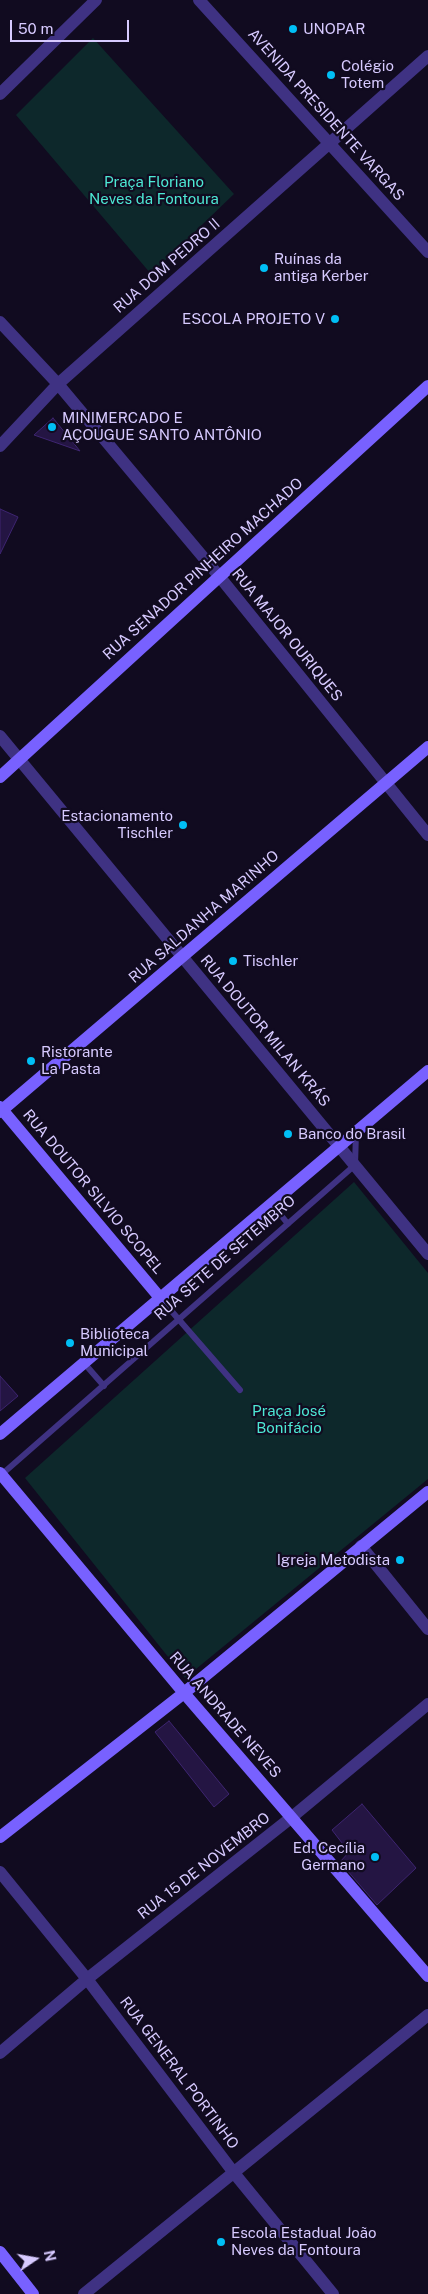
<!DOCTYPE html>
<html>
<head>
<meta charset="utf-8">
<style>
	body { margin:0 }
	#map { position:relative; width:428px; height:2294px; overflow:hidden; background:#110b20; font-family:"Public Sans",sans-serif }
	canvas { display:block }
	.north { position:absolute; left:10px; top:2234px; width:50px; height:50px; -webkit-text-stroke:4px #110b20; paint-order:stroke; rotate:78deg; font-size:14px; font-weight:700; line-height:20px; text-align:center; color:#d7caff }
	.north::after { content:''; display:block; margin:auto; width:18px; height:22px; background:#d7caff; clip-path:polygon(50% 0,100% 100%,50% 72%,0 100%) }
	.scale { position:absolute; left:10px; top:20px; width:119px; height:22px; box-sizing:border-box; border:2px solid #d7caff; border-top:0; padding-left:6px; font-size:15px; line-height:18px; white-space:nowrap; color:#d7caff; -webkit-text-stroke:4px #110b20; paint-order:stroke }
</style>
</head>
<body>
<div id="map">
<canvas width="428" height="2294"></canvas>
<div class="north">N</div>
<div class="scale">50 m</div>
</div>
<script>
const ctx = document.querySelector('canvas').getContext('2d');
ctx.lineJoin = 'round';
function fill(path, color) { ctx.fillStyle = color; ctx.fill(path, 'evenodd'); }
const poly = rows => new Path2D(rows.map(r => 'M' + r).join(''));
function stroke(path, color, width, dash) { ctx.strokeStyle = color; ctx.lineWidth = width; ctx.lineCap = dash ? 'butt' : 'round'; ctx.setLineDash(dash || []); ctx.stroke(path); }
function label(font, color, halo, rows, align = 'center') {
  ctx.font = font + ' "Public Sans",sans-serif'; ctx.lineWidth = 4.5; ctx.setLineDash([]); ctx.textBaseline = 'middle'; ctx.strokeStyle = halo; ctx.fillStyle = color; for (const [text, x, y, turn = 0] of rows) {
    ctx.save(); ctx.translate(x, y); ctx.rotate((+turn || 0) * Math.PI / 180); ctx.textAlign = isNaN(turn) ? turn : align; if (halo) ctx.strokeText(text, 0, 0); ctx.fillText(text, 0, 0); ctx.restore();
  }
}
fill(poly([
	[93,38,234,194,151,274,16,115],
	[354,1182,428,1273,428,1479,185,1678,25,1478]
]), '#0d282b');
const building = poly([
	[53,418,80,451,34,435,53,418],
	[0,509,18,517,0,554,0,509],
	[0,1376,18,1396,0,1411,0,1376],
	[169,1721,229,1794,214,1807,155,1732,169,1721],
	[362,1804,416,1868,377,1905,340,1862,349,1852,332,1830,362,1804]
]);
fill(building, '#241543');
stroke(building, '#3e2571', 1);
stroke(poly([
	[272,1204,288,1224],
	[161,1299,240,1390],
	[84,1363,104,1386],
	[1,1475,355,1165,356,1133]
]), '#3f3283', 6);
stroke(poly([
	[199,0,428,252],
	[0,94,96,0],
	[0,322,58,384,219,576,428,835],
	[0,446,58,384,428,56],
	[0,736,428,1254],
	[361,1546,428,1629],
	[0,1872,87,1979,234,2173,333,2294],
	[0,2053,87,1979,292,1817,428,1704],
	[84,2294,428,2015]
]), '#3f3283', 12);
stroke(poly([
	[0,777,428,386],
	[0,1107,161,1299],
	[0,1112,428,747],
	[0,1434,428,1071],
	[0,1473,184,1693,428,1976],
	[0,1837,184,1693,428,1492],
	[0,2252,33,2294]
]), '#7861ff', 12);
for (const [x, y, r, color] of [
	[293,29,5,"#00bff5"],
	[331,75,5,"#00bff5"],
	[264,268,5,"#00bff5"],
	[335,319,5,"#00bff5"],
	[52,427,5,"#00bff5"],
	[183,825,5,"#00bff5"],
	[233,961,5,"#00bff5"],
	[31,1061,5,"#00bff5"],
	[288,1134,5,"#00bff5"],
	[70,1343,5,"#00bff5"],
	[400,1560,5,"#00bff5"],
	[375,1857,5,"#00bff5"],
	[221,2242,5,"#00bff5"]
]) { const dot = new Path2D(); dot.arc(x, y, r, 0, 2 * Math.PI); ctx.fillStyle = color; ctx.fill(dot); stroke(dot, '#110b20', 2); }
label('15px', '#d7caff', '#110b20', [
	["UNOPAR",303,29],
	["Colégio",341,66],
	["Totem",341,83],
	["Ruínas da",274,259],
	["antiga Kerber",274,276],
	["ESCOLA PROJETO V",325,319,"right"],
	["MINIMERCADO E",62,418],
	["AÇOUGUE SANTO ANTÔNIO",62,435],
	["Estacionamento",173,816,"right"],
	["Tischler",173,833,"right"],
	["Tischler",243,961],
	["Ristorante",41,1052],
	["La Pasta",41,1069],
	["Banco do Brasil",298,1134],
	["Biblioteca",80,1334],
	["Municipal",80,1351],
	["Igreja Metodista",390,1560,"right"],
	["Ed. Cecília",365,1848,"right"],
	["Germano",365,1865,"right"],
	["Escola Estadual João",231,2233],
	["Neves da Fontoura",231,2250]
], 'left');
label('15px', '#d7caff', '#110b20', [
	["AVENIDA PRESIDENTE VARGAS",326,115,48],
	["RUA DOM PEDRO II",167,266,-41],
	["RUA SENADOR PINHEIRO MACHADO",203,569,-42],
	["RUA MAJOR OURIQUES",287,635,51],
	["RUA SALDANHA MARINHO",204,917,-41],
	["RUA DOUTOR MILAN KRÁS",265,1031,50],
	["RUA DOUTOR SILVIO SCOPEL",93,1192,50],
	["RUA SETE DE SETEMBRO",225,1258,-41],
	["RUA ANDRADE NEVES",225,1715,49],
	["RUA 15 DE NOVEMBRO",204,1866,-38],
	["RUA GENERAL PORTINHO",179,2073,53]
]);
label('15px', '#4de8d4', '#110b20', [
	["Praça Floriano",154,182],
	["Neves da Fontoura",154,199],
	["Praça José",289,1411],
	["Bonifácio",289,1428]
]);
</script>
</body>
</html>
